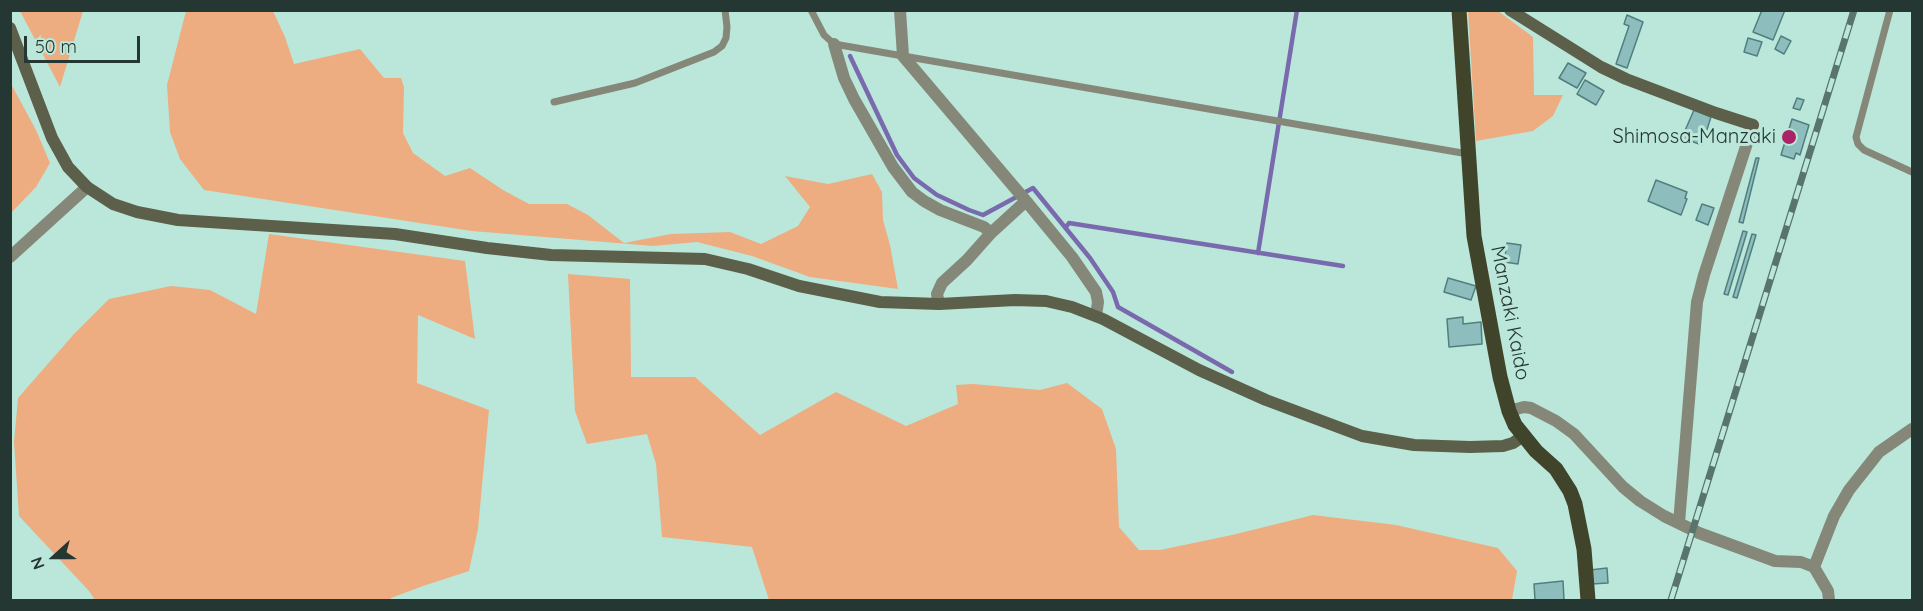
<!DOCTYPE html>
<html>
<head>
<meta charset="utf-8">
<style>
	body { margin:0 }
	#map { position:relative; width:1923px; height:611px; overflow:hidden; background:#bae7da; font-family:Quicksand,sans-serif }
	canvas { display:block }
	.frame { position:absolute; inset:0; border:12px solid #253732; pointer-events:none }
	.north { position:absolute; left:24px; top:527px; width:60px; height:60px; -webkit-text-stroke:4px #bae7da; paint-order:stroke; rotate:249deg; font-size:16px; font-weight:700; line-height:24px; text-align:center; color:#253732 }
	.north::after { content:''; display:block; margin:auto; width:21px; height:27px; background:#253732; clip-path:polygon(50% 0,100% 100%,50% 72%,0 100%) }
	.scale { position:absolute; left:24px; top:36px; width:116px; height:27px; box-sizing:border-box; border:3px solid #253732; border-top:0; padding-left:8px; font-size:18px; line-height:21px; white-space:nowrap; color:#253732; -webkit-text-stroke:4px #bae7da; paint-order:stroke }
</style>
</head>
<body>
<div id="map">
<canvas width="1923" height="611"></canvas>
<div class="frame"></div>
<div class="north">N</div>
<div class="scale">50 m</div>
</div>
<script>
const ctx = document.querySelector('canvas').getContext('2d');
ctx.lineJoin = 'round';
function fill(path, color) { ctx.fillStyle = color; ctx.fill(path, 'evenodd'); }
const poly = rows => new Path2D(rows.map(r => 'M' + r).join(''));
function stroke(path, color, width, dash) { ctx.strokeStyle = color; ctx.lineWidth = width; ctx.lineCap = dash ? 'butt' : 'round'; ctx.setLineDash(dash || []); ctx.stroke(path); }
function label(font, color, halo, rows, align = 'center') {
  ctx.font = font + ' Quicksand,sans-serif'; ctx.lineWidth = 6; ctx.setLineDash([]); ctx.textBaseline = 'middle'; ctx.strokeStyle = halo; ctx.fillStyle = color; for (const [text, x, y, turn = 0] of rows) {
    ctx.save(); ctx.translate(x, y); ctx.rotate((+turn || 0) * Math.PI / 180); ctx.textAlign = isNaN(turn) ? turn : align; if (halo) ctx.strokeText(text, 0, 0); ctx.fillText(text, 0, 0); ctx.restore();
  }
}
fill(poly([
	[20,11,83,11,60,87],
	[186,11,273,11,285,37,294,64,360,49,384,78,401,78,404,87,403,133,413,153,445,176,470,168,503,190,529,204,567,204,588,215,624,243,671,234,730,232,761,244,798,226,810,207,785,176,828,184,872,174,882,192,883,220,890,245,898,289,810,277,752,256,697,242,653,246,472,231,204,190,180,159,170,132,167,85],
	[1468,11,1498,11,1533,37,1534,95,1563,95,1553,116,1533,131,1476,141],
	[10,82,36,130,50,163,36,187,11,213],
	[269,234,465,261,475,339,418,315,417,383,489,410,478,529,469,571,423,586,391,598,390,600,95,600,89,591,19,516,14,442,18,398,74,334,109,299,171,286,210,290,256,314],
	[568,274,630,279,631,377,695,377,760,435,836,392,906,426,958,404,956,385,973,384,1040,390,1067,383,1102,409,1116,449,1119,527,1139,550,1160,550,1232,535,1313,515,1396,525,1498,548,1517,571,1512,600,769,600,752,547,662,537,656,464,647,434,587,444,575,411]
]), '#edad80');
stroke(poly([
	[850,56,897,155,914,178,937,195,969,210,983,215,1033,188,1090,258,1113,292,1118,307,1232,372],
	[1066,227,1069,223,1343,266],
	[1258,253,1297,10]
]), '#796aae', 4.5);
const building = poly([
	[1762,10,1785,10,1773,40,1753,32,1762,10],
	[1627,15,1643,22,1627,68,1616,64,1629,26,1624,24,1627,15],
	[1781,36,1791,41,1784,54,1775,49,1781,36],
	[1748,38,1762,42,1757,56,1744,52,1748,38],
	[1568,63,1586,73,1577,88,1559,78,1568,63],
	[1585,80,1604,91,1596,105,1577,94,1585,80],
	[1797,98,1804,100,1800,110,1793,108,1797,98],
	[1694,110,1711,117,1702,145,1685,139,1686,136,1683,135,1694,110],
	[1792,119,1809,125,1800,155,1796,153,1794,159,1781,155,1792,119],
	[1756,158,1759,158,1743,223,1739,222,1756,158],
	[1656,180,1687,192,1685,198,1687,199,1681,215,1648,201,1656,180],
	[1702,204,1714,208,1708,225,1696,220,1702,204],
	[1743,231,1747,232,1728,295,1724,294,1743,231],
	[1752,234,1756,235,1737,298,1733,297,1752,234],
	[1507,243,1521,245,1518,264,1504,262,1507,243],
	[1448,278,1476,286,1471,300,1444,292,1448,278],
	[1463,317,1463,324,1481,322,1482,344,1449,347,1447,319,1463,317],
	[1607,568,1608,583,1591,584,1590,570,1607,568],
	[1563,581,1564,600,1535,600,1534,584,1563,581]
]);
fill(building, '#8ebdbd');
stroke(building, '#517f7f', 1.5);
stroke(poly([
	[811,10,824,35,834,44,1468,154],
	[1890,10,1856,137,1858,144,1864,150,1912,172],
	[554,102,635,83,714,52,722,46,726,38,727,27,725,10]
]), '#858879', 7);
stroke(poly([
	[900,10,903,56,1026,201,1072,257,1096,292,1098,302,1096,316],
	[834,44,844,78,854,99,893,167,912,192,924,201,940,210,984,227,991,233],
	[10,257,87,187],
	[939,304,937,294,942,283,967,260,991,233,1026,201],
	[1509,411,1524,407,1531,408,1556,421,1574,434,1623,487,1640,501,1664,516,1699,533,1775,561,1801,562,1814,567,1828,591,1829,600],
	[1679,523,1697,302,1704,275,1753,125],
	[1814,567,1834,516,1849,490,1879,452,1912,429]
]), '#858879', 12);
stroke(poly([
	[1510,10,1601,67,1626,79,1716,113,1753,125],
	[10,28,52,138,68,167,87,187,113,204,137,212,178,220,395,234,487,248,551,255,705,259,748,269,799,286,880,302,939,304,1015,300,1046,301,1072,307,1103,319,1199,370,1266,400,1362,436,1414,445,1470,447,1503,446,1513,443,1523,436]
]), '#5c604a', 12);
stroke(poly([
	[1459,10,1474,236,1500,377,1509,411,1515,425,1536,451,1556,469,1570,491,1575,504,1584,549,1588,600]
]), '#40442a', 15);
const rail = poly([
	[1671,600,1854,10]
]);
stroke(rail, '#58746c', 7);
stroke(rail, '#bae7da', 4.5, [14]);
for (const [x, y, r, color] of [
	[1789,137,8,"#ab2367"]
]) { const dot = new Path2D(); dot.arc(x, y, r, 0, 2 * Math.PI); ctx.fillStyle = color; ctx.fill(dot); stroke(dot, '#bae7da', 2); }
label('20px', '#253732', '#bae7da', [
	["Shimosa-Manzaki",1776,137]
], 'right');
label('20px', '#253732', '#bae7da', [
	["Manzaki Kaido",1510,313,79]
]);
</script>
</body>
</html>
